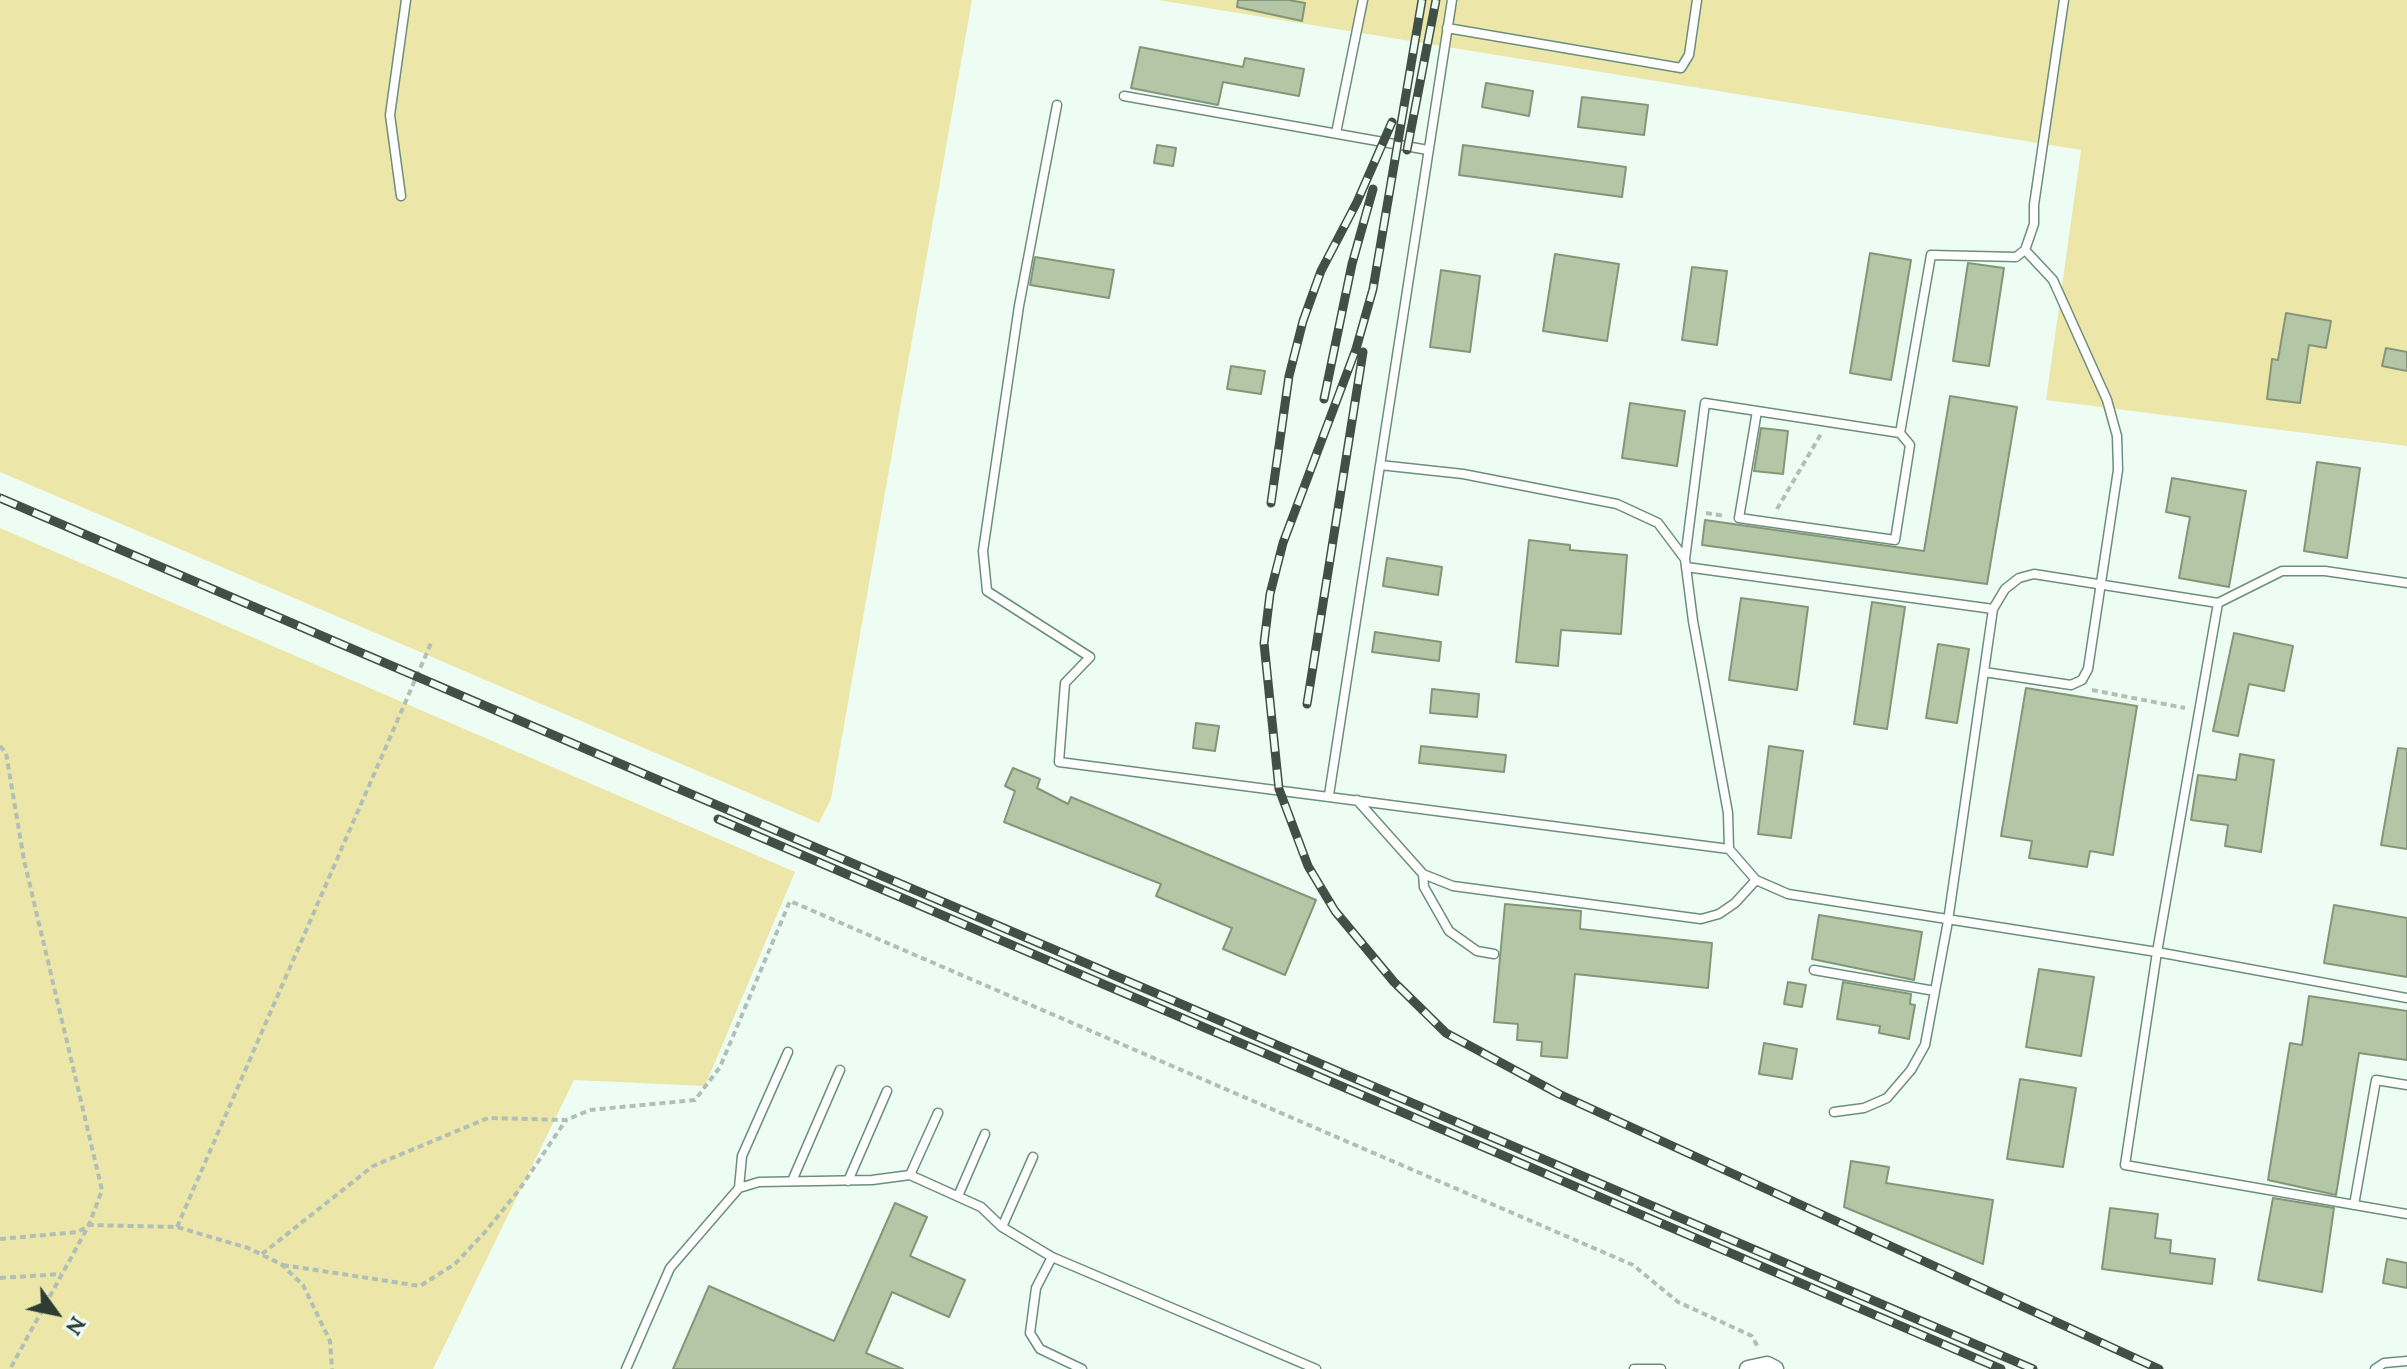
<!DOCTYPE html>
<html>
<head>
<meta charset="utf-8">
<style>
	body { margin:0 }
	#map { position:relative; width:2407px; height:1369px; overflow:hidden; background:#eefdf4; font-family:Lora,serif }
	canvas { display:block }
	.north { position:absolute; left:16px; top:1273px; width:80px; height:80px; -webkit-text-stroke:6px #eefdf4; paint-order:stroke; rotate:123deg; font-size:22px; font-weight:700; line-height:32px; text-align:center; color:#2d3c34 }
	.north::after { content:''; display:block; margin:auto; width:28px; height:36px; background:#2d3c34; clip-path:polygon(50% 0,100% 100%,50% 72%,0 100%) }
</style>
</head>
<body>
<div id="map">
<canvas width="2407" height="1369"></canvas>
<div class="north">N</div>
</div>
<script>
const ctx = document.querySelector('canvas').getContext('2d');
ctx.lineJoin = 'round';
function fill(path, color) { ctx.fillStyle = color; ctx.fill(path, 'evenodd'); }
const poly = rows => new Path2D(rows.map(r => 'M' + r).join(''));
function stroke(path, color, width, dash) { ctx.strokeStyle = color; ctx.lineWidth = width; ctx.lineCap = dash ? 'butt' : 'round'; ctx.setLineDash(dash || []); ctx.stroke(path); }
fill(poly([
	[0,0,972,0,831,799,819,823,0,472],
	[1158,0,2407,0,2407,446,2046,400,2081,150],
	[0,528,795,872,705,1086,574,1080,433,1369,0,1369]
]), '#ece6a9');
const building = poly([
	[1238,0,1289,0,1305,3,1302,21,1237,7,1238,0],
	[1140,47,1243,67,1245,58,1304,69,1299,96,1223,82,1218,105,1131,88,1140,47],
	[1486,83,1533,91,1529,116,1482,107,1486,83],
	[1582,97,1648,105,1644,135,1578,127,1582,97],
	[1157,145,1176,148,1173,166,1154,163,1157,145],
	[1463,145,1626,167,1622,197,1459,175,1463,145],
	[1870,253,1911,260,1891,380,1850,373,1870,253],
	[1555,254,1619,264,1607,341,1543,331,1555,254],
	[1035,257,1114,270,1109,298,1030,285,1035,257],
	[1968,263,2004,268,1989,366,1953,361,1968,263],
	[1692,267,1727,271,1717,345,1682,340,1692,267],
	[1441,270,1480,276,1470,352,1430,347,1441,270],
	[2286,313,2331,321,2326,348,2309,345,2300,403,2267,399,2272,359,2278,360,2286,313],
	[2386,348,2407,352,2407,371,2382,366,2386,348],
	[1231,366,1265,371,1261,394,1227,389,1231,366],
	[1950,396,2017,407,1987,584,1702,545,1705,520,1924,551,1950,396],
	[1630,403,1685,411,1677,466,1622,458,1630,403],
	[1761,428,1788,431,1783,474,1754,471,1761,428],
	[2317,462,2360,468,2347,558,2304,551,2317,462],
	[2172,478,2246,491,2229,587,2179,578,2190,517,2166,512,2172,478],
	[1529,540,1570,545,1570,550,1627,555,1621,634,1561,630,1558,666,1516,662,1529,540],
	[1387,558,1442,567,1438,595,1383,586,1387,558],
	[1741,598,1808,607,1797,690,1729,680,1741,598],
	[1872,602,1905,607,1887,729,1854,724,1872,602],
	[1375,632,1441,642,1439,661,1372,652,1375,632],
	[2234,633,2293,646,2284,691,2249,684,2238,736,2213,731,2234,633],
	[1938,644,1969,649,1957,723,1926,718,1938,644],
	[2026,688,2137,706,2113,855,2090,851,2087,867,2029,858,2032,841,2001,836,2026,688],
	[1432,689,1479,694,1477,717,1430,713,1432,689],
	[1196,723,1219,726,1215,751,1193,748,1196,723],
	[1421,746,1506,755,1504,772,1419,763,1421,746],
	[1769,746,1803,751,1791,838,1758,834,1769,746],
	[2398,748,2407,749,2407,849,2381,845,2398,748],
	[2240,754,2274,760,2261,852,2225,846,2228,825,2191,820,2198,775,2236,780,2240,754],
	[1013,768,1040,779,1037,788,1068,804,1071,797,1316,900,1285,975,1223,949,1232,928,1156,896,1161,884,1004,822,1015,791,1005,786,1013,768],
	[1505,904,1581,911,1580,929,1712,943,1708,988,1575,974,1567,1058,1541,1056,1542,1042,1517,1040,1518,1024,1494,1022,1505,904],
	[2334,905,2407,918,2407,977,2324,963,2334,905],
	[1819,915,1922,932,1914,980,1812,959,1819,915],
	[2039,969,2094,977,2081,1056,2026,1047,2039,969],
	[1788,982,1806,985,1802,1007,1784,1004,1788,982],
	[1843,982,1911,994,1910,1004,1915,1005,1909,1039,1879,1033,1880,1026,1837,1019,1843,982],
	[2309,996,2407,1011,2407,1060,2359,1053,2336,1195,2268,1180,2290,1043,2302,1045,2309,996],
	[1764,1043,1797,1049,1792,1079,1759,1074,1764,1043],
	[2020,1079,2076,1088,2063,1167,2007,1159,2020,1079],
	[1851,1161,1889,1167,1886,1183,1993,1200,1983,1264,1844,1207,1851,1161],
	[2273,1198,2334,1208,2322,1292,2258,1280,2273,1198],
	[895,1203,927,1217,910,1256,965,1280,949,1317,892,1292,866,1353,903,1369,673,1369,709,1286,834,1341,895,1203],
	[2110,1208,2158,1214,2155,1238,2171,1240,2170,1253,2215,1259,2212,1284,2102,1269,2110,1208],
	[2387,1259,2407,1263,2407,1288,2383,1283,2387,1259]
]);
fill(building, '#b3c6a5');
stroke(building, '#859678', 2);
const service = poly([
	[1447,28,1681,68,1689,55,1697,0],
	[1124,96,1428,150],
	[1057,105,1019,306,983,551,987,591,1090,657,1065,683,1059,762,1729,849,1756,880,1788,894,2157,952,2407,998],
	[1336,133,1363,0],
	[401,196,390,115,406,0],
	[1757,411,1739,518,1895,540,1910,445,1900,433],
	[1380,465,1463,474,1617,504,1658,523,1685,559,1693,621,1728,813,1729,849],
	[1685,559,1705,403,1900,433,1931,255,2016,257,2025,250,2034,224,2034,205,2064,0],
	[1686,567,1993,609],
	[2218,603,2282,571,2325,571,2407,583],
	[1984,672,2071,685,2082,680,2088,669,2118,470,2117,436,2107,400,2053,280,2025,250],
	[1329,795,1452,0],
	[1357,800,1423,874,1453,886,1701,919,1719,914,1735,903,1756,880],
	[1423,874,1424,887,1449,931,1477,951,1494,954],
	[1814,970,1935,991],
	[1834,1112,1864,1108,1887,1098,1911,1070,1925,1045,1948,921,1993,609,2005,589,2019,578,2034,574,2218,603,2157,952,2125,1165,2407,1214],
	[910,1175,938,1113],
	[792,1181,840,1070],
	[848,1181,887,1091],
	[739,1188,742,1156,788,1052],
	[958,1196,985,1134],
	[2354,1205,2376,1080,2407,1085],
	[1002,1227,1033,1157],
	[1052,1257,1036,1288,1030,1333,1040,1349,1082,1369],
	[626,1369,670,1268,739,1188,759,1182,872,1180,910,1175,981,1207,1002,1227,1052,1257,1316,1369],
	[1634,1369,1661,1369],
	[2375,1369,2384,1363,2407,1361]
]);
const minor = poly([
	[1748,1369,1767,1365,1775,1369]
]);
stroke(service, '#6b8f7c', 11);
stroke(minor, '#6b8f7c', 19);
stroke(poly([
	[1777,509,1821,434],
	[1706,513,1725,516],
	[2092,690,2185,708],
	[0,746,6,753,24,860,102,1190,89,1225,10,1369],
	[177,1227,432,641],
	[0,1239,78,1232,89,1225,177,1227,248,1248,281,1264,303,1285,330,1341,332,1369],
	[262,1254,373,1166,488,1118,566,1120,590,1110,695,1100,720,1067,790,901,1633,1265,1678,1302,1752,1336,1759,1349],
	[283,1265,420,1286,455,1264,485,1232,519,1190,566,1120],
	[0,1278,61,1274]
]), '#b1c0b7', 4, [6, 4]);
stroke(service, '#fff', 8);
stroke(minor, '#fff', 16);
const rail = poly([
	[1422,0,1373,289,1356,349,1283,543,1270,594,1264,643,1279,789,1308,866,1335,911,1394,982,1446,1033,1559,1094,2159,1369],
	[1407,150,1436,0],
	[1324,399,1352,264,1373,189],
	[0,498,2033,1369],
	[1271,503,1289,376,1303,321,1321,271,1357,202,1392,122],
	[1307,704,1363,352],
	[718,819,2001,1369]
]);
stroke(rail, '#415047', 9);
stroke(rail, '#eefdf4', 6, [18]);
</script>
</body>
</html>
